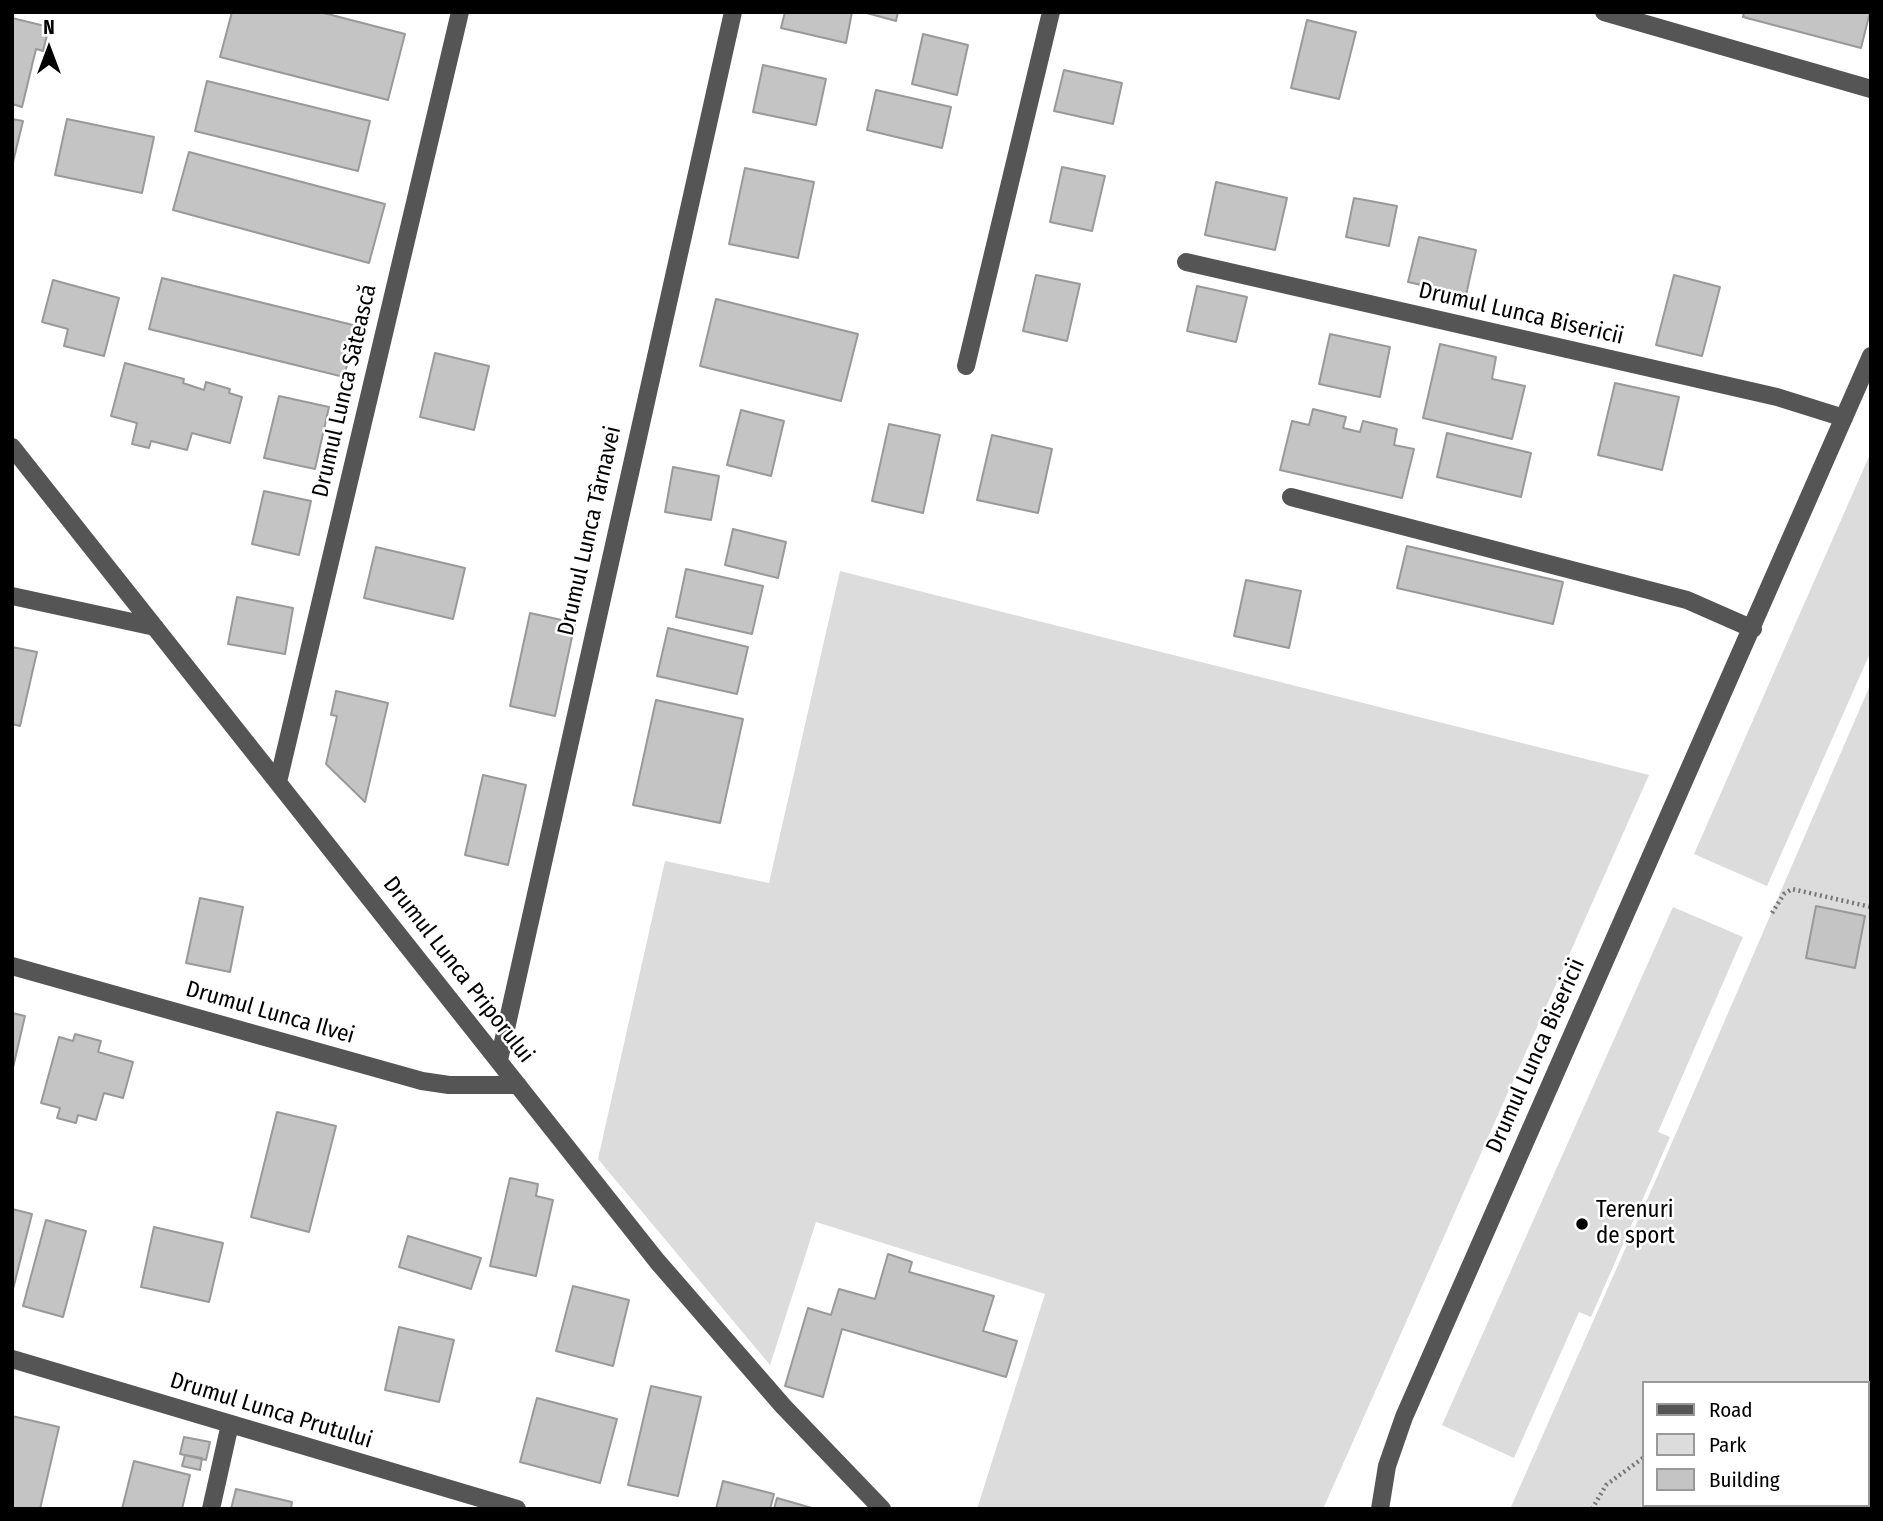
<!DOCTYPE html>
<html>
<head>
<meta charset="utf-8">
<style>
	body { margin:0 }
	#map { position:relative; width:1883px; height:1521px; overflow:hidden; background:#fff; font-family:"Fira Sans Condensed",sans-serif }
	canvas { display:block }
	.frame { position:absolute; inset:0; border:14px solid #000; pointer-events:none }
	.legend { position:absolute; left:1642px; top:1381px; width:228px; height:126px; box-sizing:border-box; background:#fff; border:2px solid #999; margin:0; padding:9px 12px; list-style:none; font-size:21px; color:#000 }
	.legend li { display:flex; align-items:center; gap:14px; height:35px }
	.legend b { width:35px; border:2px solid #999 }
	.north { position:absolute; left:14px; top:14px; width:70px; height:70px; -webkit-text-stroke:5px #fff; paint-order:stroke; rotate:0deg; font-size:19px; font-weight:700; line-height:28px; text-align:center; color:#000 }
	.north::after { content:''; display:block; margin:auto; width:24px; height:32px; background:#000; clip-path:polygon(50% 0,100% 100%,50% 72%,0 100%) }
</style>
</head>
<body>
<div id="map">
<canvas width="1883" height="1521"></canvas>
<div class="frame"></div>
<ul class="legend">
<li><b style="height:9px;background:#555"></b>Road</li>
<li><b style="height:19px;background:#dcdcdc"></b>Park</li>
<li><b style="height:19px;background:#c4c4c4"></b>Building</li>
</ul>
<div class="north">N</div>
</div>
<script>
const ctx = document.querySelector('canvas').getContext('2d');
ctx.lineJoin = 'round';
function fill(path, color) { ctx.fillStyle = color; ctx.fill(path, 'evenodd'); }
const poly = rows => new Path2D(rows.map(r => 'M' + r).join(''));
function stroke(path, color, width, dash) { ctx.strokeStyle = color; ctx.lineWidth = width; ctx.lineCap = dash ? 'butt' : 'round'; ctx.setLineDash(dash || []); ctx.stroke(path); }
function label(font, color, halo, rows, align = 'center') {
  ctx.font = font + ' "Fira Sans Condensed",sans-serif'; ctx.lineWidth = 5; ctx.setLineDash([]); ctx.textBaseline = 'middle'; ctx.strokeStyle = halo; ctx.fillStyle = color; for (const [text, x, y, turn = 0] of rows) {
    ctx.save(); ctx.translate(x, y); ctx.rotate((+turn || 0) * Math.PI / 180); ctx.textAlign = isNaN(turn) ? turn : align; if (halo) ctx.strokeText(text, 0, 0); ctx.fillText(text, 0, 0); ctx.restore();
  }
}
fill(poly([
	[1871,452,1871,651,1767,886,1694,854],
	[840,571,1649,775,1323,1509,977,1509,1045,1294,816,1222,770,1365,598,1159,665,861,769,883],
	[1871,683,1871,1509,1510,1509,1657,1177],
	[1643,1383,1867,1383,1867,1505,1643,1505],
	[1673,907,1743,937,1658,1132,1670,1137,1591,1317,1579,1312,1514,1458,1442,1425]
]), '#dcdcdc');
const building = poly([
	[232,12,320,12,405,34,388,100,220,57,232,12],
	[785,12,852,12,846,43,781,28,785,12],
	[863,12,898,12,896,21,863,12],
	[1744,12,1870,12,1861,48,1743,17,1744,12],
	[12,18,49,27,43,51,36,49,22,107,12,104,12,18],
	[1307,20,1356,32,1339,99,1291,88,1307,20],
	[923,34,968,45,957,95,912,84,923,34],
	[763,65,826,79,816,125,753,112,763,65],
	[1064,70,1122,83,1113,124,1054,111,1064,70],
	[207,81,370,121,358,171,195,131,207,81],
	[876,90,951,107,942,148,867,130,876,90],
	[12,119,23,121,12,166,12,119],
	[67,119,154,137,142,193,55,175,67,119],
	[189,152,385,204,369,263,173,210,189,152],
	[1062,167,1105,176,1092,231,1050,222,1062,167],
	[745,168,814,182,798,258,729,244,745,168],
	[1216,182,1287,198,1275,250,1205,235,1216,182],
	[1354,198,1397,206,1389,246,1346,237,1354,198],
	[1419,237,1476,250,1466,295,1408,282,1419,237],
	[1036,275,1080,284,1067,341,1023,331,1036,275],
	[1674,275,1720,287,1702,356,1656,345,1674,275],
	[162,278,357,326,344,377,149,329,162,278],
	[53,280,119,298,104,356,64,346,68,329,42,322,53,280],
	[1197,286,1247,297,1236,342,1187,331,1197,286],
	[716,299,858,334,841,401,700,366,716,299],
	[1330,334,1390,347,1380,397,1319,384,1330,334],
	[1440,344,1496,357,1492,379,1525,386,1512,439,1423,418,1440,344],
	[435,353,489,366,474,430,420,417,435,353],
	[125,363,184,379,183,383,204,390,206,382,230,389,229,393,242,397,230,443,192,433,187,450,151,441,149,448,132,444,137,423,111,416,125,363],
	[1615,383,1679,397,1662,470,1598,455,1615,383],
	[279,396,329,407,315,469,264,458,279,396],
	[1313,409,1346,417,1343,428,1360,432,1363,421,1397,429,1394,445,1414,449,1402,498,1280,470,1292,421,1309,425,1313,409],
	[741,410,784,421,771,476,727,465,741,410],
	[889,424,940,435,923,513,872,501,889,424],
	[1447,433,1531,453,1521,497,1437,477,1447,433],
	[992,435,1052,449,1038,513,977,500,992,435],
	[673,467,719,476,711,520,665,512,673,467],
	[264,491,311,501,299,555,252,544,264,491],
	[733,529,786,542,778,578,725,565,733,529],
	[1407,546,1563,582,1553,624,1397,588,1407,546],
	[376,547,465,568,453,619,364,598,376,547],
	[686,569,763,586,752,634,676,617,686,569],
	[1246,580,1301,591,1289,648,1234,636,1246,580],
	[237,597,293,608,285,654,228,644,237,597],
	[530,613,575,623,555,716,510,706,530,613],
	[668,628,748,647,737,694,657,676,668,628],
	[12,647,37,652,20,726,12,724,12,647],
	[336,691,388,703,365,802,326,764,337,716,331,715,336,691],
	[656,700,743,719,720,823,633,805,656,700],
	[483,775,526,785,508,865,465,855,483,775],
	[200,898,243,907,230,972,186,963,200,898],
	[1816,906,1865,916,1855,968,1806,958,1816,906],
	[12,1013,25,1016,12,1072,12,1013],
	[75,1034,101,1041,98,1052,133,1062,123,1098,104,1093,96,1120,78,1115,76,1123,57,1118,60,1108,41,1103,59,1037,73,1041,75,1034],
	[277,1112,336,1126,309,1232,251,1217,277,1112],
	[510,1178,538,1184,536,1196,553,1200,536,1276,490,1266,510,1178],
	[12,1209,32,1214,12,1293,12,1209],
	[46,1220,86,1231,63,1317,23,1306,46,1220],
	[154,1227,223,1243,209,1302,141,1287,154,1227],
	[408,1236,481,1258,471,1289,399,1267,408,1236],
	[888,1254,912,1262,909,1272,994,1296,983,1331,1017,1341,1006,1377,842,1329,823,1397,785,1386,808,1308,831,1315,839,1289,875,1299,888,1254],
	[573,1286,629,1300,613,1366,556,1351,573,1286],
	[399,1327,454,1340,439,1402,385,1390,399,1327],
	[651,1386,701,1397,678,1496,628,1485,651,1386],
	[537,1398,617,1419,600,1483,520,1462,537,1398],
	[12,1416,59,1427,40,1509,12,1509,12,1416],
	[184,1437,210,1442,206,1460,180,1454,184,1437],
	[185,1455,202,1458,200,1470,182,1466,185,1455],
	[134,1461,190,1475,182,1509,122,1509,134,1461],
	[723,1481,774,1494,770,1509,716,1509,723,1481],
	[236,1489,292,1502,291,1509,231,1509,236,1489],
	[777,1498,812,1508,811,1509,774,1509,777,1498]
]);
fill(building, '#c4c4c4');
stroke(building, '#999', 2);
stroke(poly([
	[1772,913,1784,894,1792,889,1871,907],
	[1867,1388,1871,1386],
	[1592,1509,1606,1485,1643,1458]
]), '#777', 4.5, [2, 3.5]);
stroke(poly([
	[1604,12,1871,89],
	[1186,262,1777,397,1844,418],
	[966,366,1051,12],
	[12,447,657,1261,783,1406,882,1509],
	[1291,497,1687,600,1753,629],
	[12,596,155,627],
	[278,782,460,12],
	[12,966,422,1081,449,1085,518,1085],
	[499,1060,733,12],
	[12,1359,517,1509],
	[211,1509,230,1424],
	[1380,1509,1387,1466,1404,1417,1871,356]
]), '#555', 18);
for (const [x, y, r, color] of [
	[1582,1224,7,"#000"]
]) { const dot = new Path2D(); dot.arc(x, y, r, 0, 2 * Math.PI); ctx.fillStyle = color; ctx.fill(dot); stroke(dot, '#fff', 2.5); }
label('23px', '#000', '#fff', [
	["Drumul Lunca Bisericii",1521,314,13],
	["Drumul Lunca Sătească",345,391,-77],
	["Drumul Lunca Târnavei",590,531,-77],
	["Drumul Lunca Priporului",458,970,52],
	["Drumul Lunca Ilvei",270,1013,16],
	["Drumul Lunca Bisericii",1536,1056,-66],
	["Drumul Lunca Prutului",271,1411,17]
]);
label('23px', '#000', '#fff', [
	["Terenuri",1596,1211],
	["de sport",1596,1237]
], 'left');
</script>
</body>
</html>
